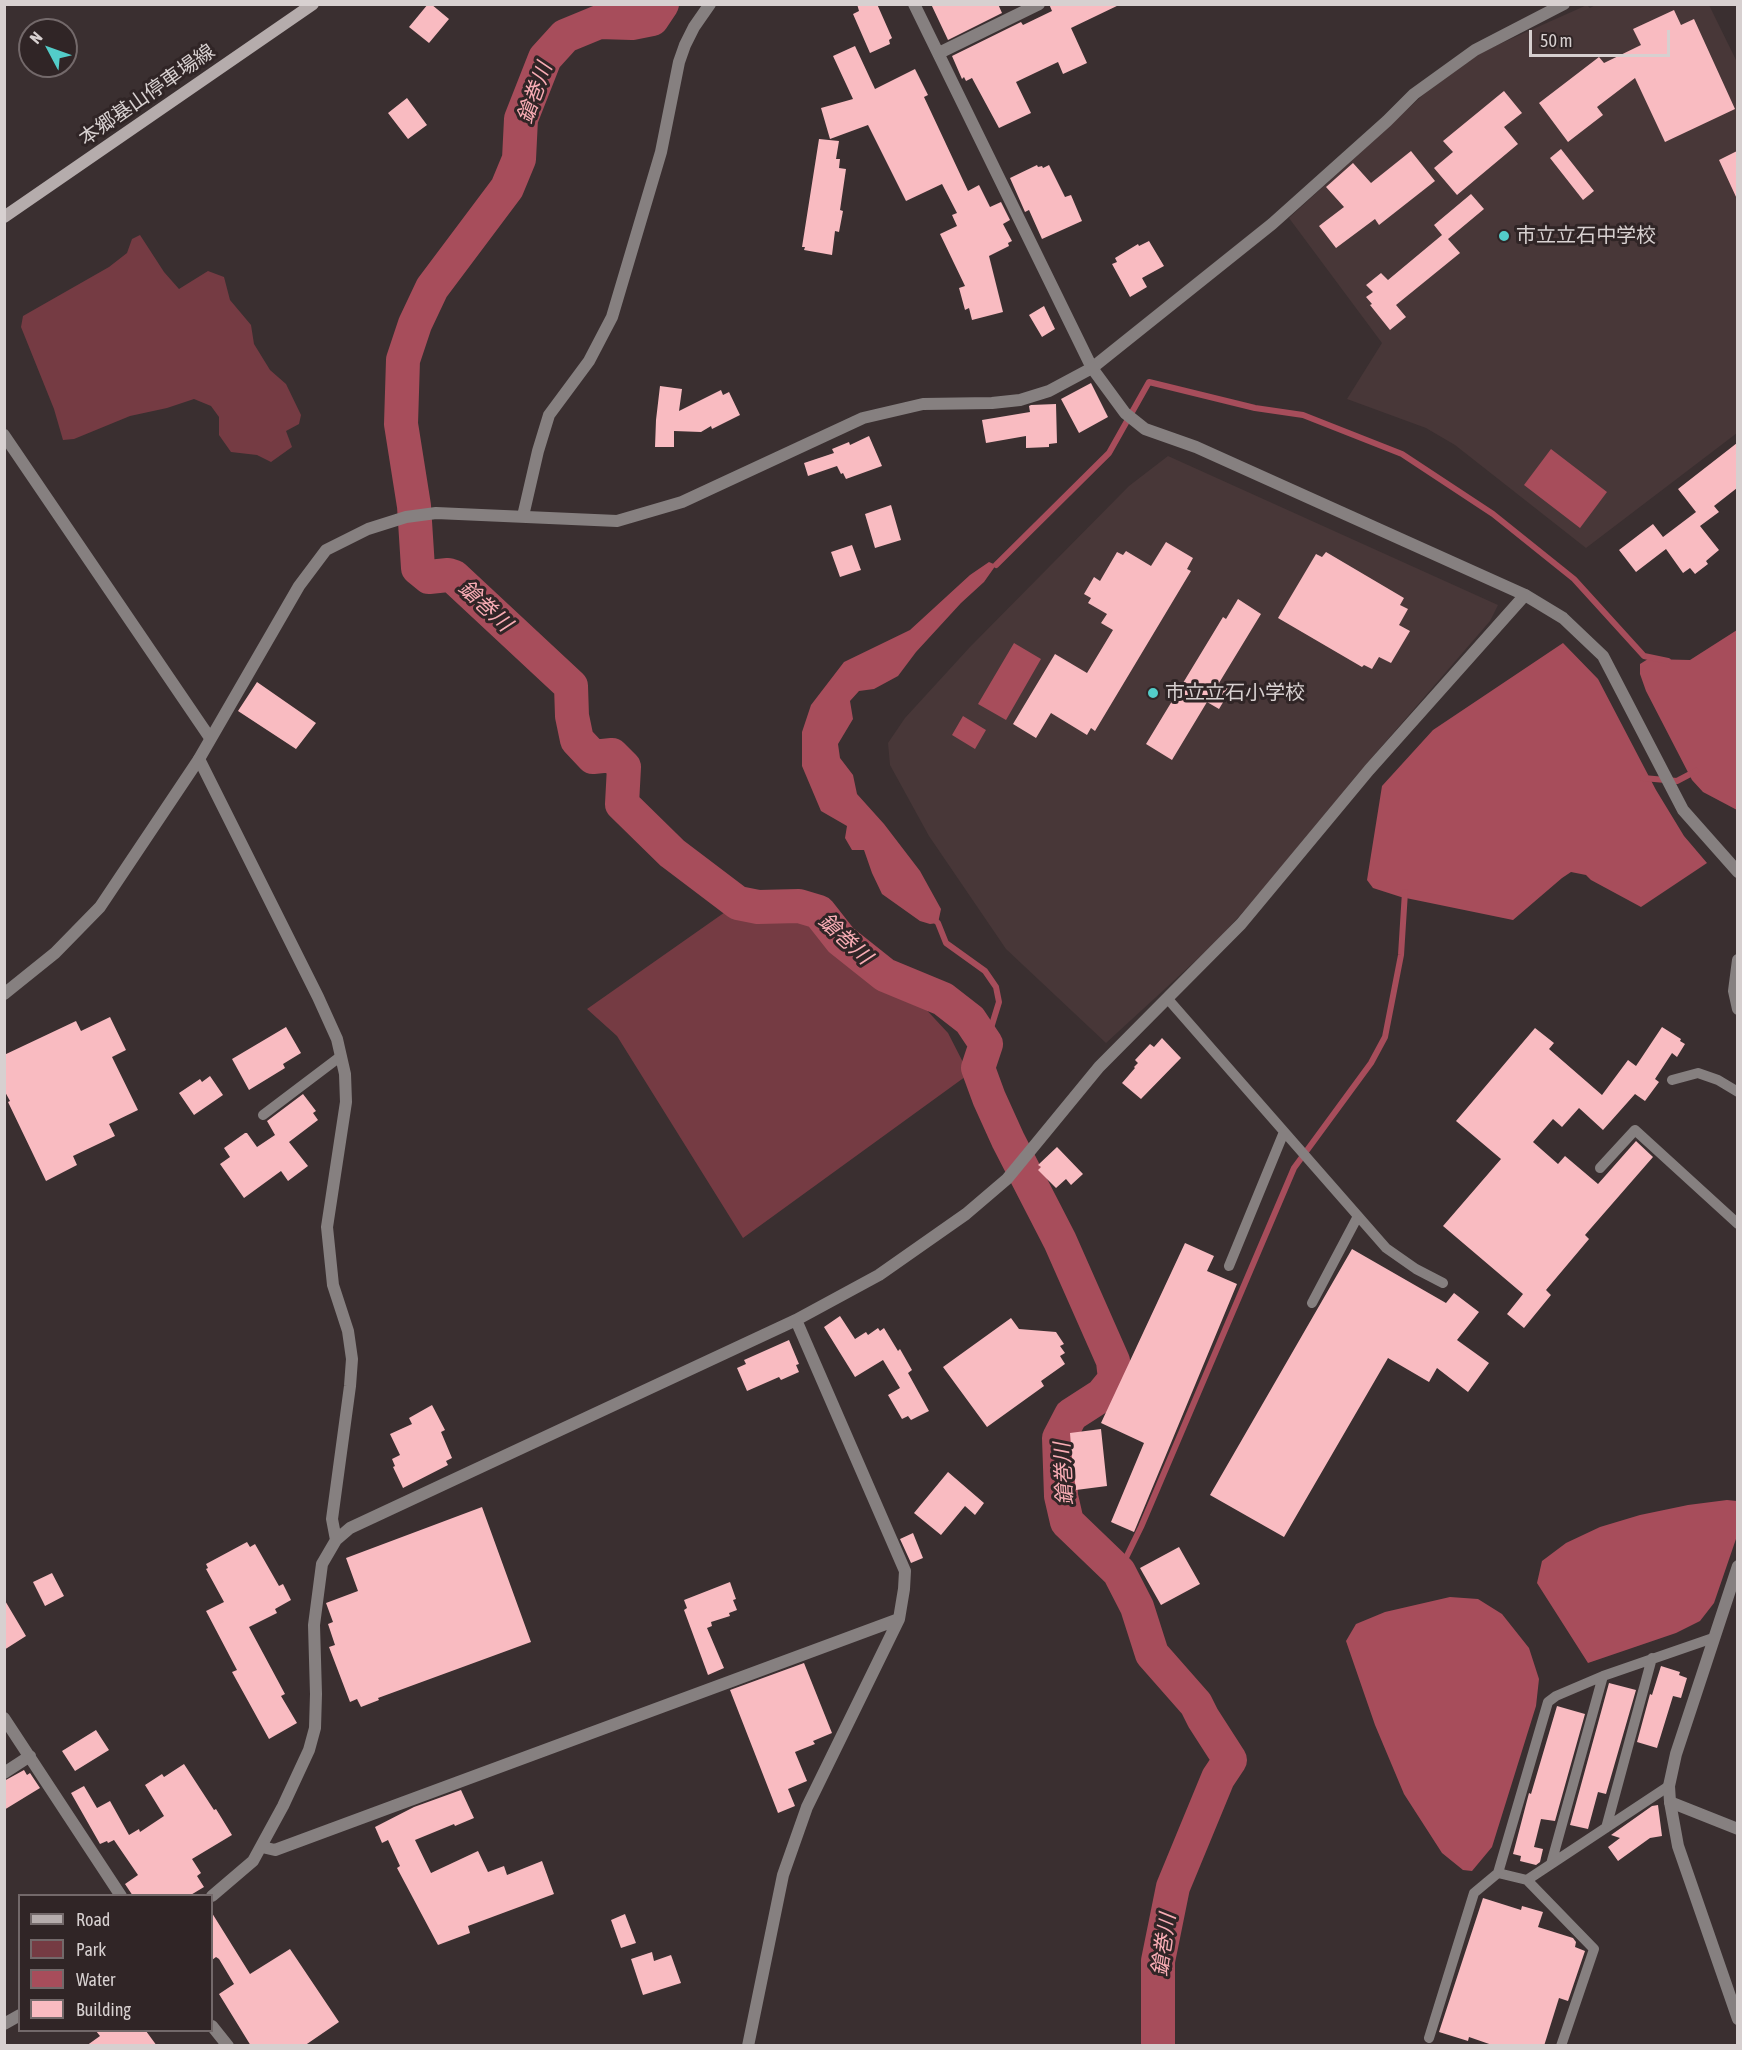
<!DOCTYPE html>
<html>
<head>
<meta charset="utf-8">
<style>
	body { margin:0 }
	#map { position:relative; width:1742px; height:2050px; overflow:hidden; background:#3a2f30; font-family:"Asap Condensed",sans-serif }
	canvas { display:block }
	.frame { position:absolute; inset:0; border:6px solid #d7d0d0; pointer-events:none }
	.legend { position:absolute; left:18px; top:1894px; width:195px; height:138px; box-sizing:border-box; background:#302526; border:2px solid #73696a; margin:0; padding:8px 10px; list-style:none; font-size:18px; color:#d7d0d0 }
	.legend li { display:flex; align-items:center; gap:12px; height:30px }
	.legend b { width:30px; border:2px solid #73696a }
	.north { position:absolute; left:18px; top:18px; width:60px; height:60px; box-sizing:border-box; background:#302526; border:2px solid #73696a; border-radius:50%; rotate:311deg; font-size:16px; font-weight:700; line-height:24px; text-align:center; color:#d7d0d0 }
	.north::after { content:''; display:block; margin:auto; width:21px; height:27px; background:#53cdc9; clip-path:polygon(50% 0,100% 100%,50% 72%,0 100%) }
	.scale { position:absolute; left:1529px; top:30px; width:141px; height:27px; box-sizing:border-box; border:3px solid #d7d0d0; border-top:0; padding-left:8px; font-size:18px; line-height:21px; white-space:nowrap; color:#d7d0d0; -webkit-text-stroke:4px #302526; paint-order:stroke }
</style>
</head>
<body>
<div id="map">
<canvas width="1742" height="2050"></canvas>
<div class="frame"></div>
<ul class="legend">
<li><b style="height:8px;background:#b5acac"></b>Road</li>
<li><b style="height:16px;background:#753b43"></b>Park</li>
<li><b style="height:16px;background:#a74d5b"></b>Water</li>
<li><b style="height:16px;background:#f9bbc1"></b>Building</li>
</ul>
<div class="north">N</div>
<div class="scale">50 m</div>
</div>
<script>
const ctx = document.querySelector('canvas').getContext('2d');
ctx.lineJoin = 'round';
function fill(path, color) { ctx.fillStyle = color; ctx.fill(path, 'evenodd'); }
const poly = rows => new Path2D(rows.map(r => 'M' + r).join(''));
function stroke(path, color, width, dash) { ctx.strokeStyle = color; ctx.lineWidth = width; ctx.lineCap = dash ? 'butt' : 'round'; ctx.setLineDash(dash || []); ctx.stroke(path); }
function label(font, color, halo, rows, align = 'center') {
  ctx.font = font + ' "Asap Condensed","Noto Sans JP",sans-serif'; ctx.lineWidth = 6; ctx.setLineDash([]); ctx.textBaseline = 'middle'; ctx.strokeStyle = halo; ctx.fillStyle = color; for (const [text, x, y, turn = 0] of rows) {
    ctx.save(); ctx.translate(x, y); ctx.rotate((+turn || 0) * Math.PI / 180); ctx.textAlign = isNaN(turn) ? turn : align; if (halo) ctx.strokeText(text, 0, 0); ctx.fillText(text, 0, 0); ctx.restore();
  }
}
fill(poly([
	[1597,4,1709,5,1737,62,1737,433,1586,548,1455,445,1426,428,1347,399,1382,343,1289,218,1423,95,1460,66,1486,50,1587,5,1590,8],
	[1168,456,1498,605,1490,621,1357,775,1260,893,1216,942,1106,1043,1006,949,929,836,890,765,888,743,905,718,970,647,1129,486]
]), '#483738');
fill(poly([
	[140,235,164,272,179,289,208,271,224,277,230,300,251,325,254,344,270,370,286,384,301,415,299,424,286,431,292,447,271,462,257,455,231,452,219,435,219,417,211,406,194,399,167,408,130,416,74,439,63,440,54,409,21,327,23,316,109,267,127,253,132,239],
	[728,910,757,915,798,916,819,925,851,961,891,987,921,1004,948,1033,969,1074,743,1238,617,1036,587,1009]
]), '#753b43');
fill(poly([
	[1551,449,1607,492,1580,528,1524,485],
	[989,562,996,565,984,582,961,603,916,652,898,676,874,689,859,691,850,701,853,719,838,744,840,758,853,775,857,794,884,824,920,871,941,909,938,923,930,924,920,921,882,894,872,873,864,850,852,850,845,838,847,826,821,811,802,766,802,732,811,705,844,662,910,630,970,575],
	[1737,630,1737,810,1703,792,1692,780,1646,691,1640,674,1640,664,1648,659,1690,660],
	[1014,643,1041,659,1006,720,978,704],
	[1563,643,1598,679,1656,790,1684,836,1707,863,1641,907,1591,880,1586,875,1571,872,1562,878,1513,920,1401,897,1373,888,1367,880,1382,786,1433,730],
	[963,716,986,730,975,749,952,735],
	[1727,1500,1737,1501,1737,1536,1714,1603,1700,1621,1676,1633,1588,1663,1537,1583,1542,1561,1566,1543,1600,1527,1640,1515,1688,1505],
	[1450,1597,1478,1599,1502,1614,1529,1648,1539,1679,1536,1706,1492,1847,1472,1871,1463,1870,1442,1853,1404,1794,1375,1725,1346,1641,1356,1624,1385,1612]
]), '#a74d5b');
stroke(poly([
	[996,565,1109,453,1149,382,1255,408,1303,415,1402,454,1493,514,1574,579,1644,656,1668,661],
	[1643,778,1677,781,1696,771],
	[934,919,938,923,946,943,985,971,996,987,999,1002,986,1044],
	[1119,1572,1141,1527,1294,1168,1371,1063,1385,1037,1401,955,1405,892]
]), '#a74d5b', 6);
stroke(poly([
	[662,4,652,19,632,23,599,22,565,36,545,58,521,119,519,159,507,188,432,288,415,324,403,360,401,424,414,506,418,568,429,577,448,575,454,577,571,686,572,716,577,740,593,757,612,755,624,767,622,804,672,853,738,903,758,907,799,906,819,912,841,940,885,975,943,999,970,1020,986,1044,978,1068,989,1098,1008,1140,1060,1241,1113,1361,1115,1379,1102,1395,1071,1415,1059,1438,1061,1496,1067,1522,1119,1572,1137,1607,1152,1654,1196,1704,1203,1718,1230,1760,1218,1778,1173,1887,1158,1961,1158,2046]
]), '#a74d5b', 34);
fill(poly([
	[428,4,431,4,449,19,429,43,409,27],
	[857,4,877,4,892,38,889,40,890,44,870,53,853,14,859,11],
	[931,4,998,4,1002,13,948,40],
	[1049,4,1121,4,1071,28,1087,63,1063,74,1058,62,1016,82,1031,113,999,128,972,78,966,81,964,77,962,79,952,56,1021,22,1023,25,1052,11],
	[1674,10,1681,25,1694,19,1735,109,1665,142,1635,78,1597,107,1603,115,1568,142,1539,103,1599,57,1604,63,1641,45,1633,29],
	[855,46,875,89,915,69,928,95,924,97,968,191,979,185,990,207,1001,202,1010,220,1003,224,1012,241,1008,243,1009,246,989,256,1003,312,972,320,969,308,965,310,959,288,965,286,940,234,957,226,952,215,957,213,942,184,906,201,868,125,830,139,821,108,853,99,833,56],
	[1504,91,1522,113,1504,127,1518,144,1457,195,1434,168,1453,152,1443,141],
	[407,98,427,125,408,139,388,113],
	[819,139,839,141,836,159,840,159,839,168,846,169,840,210,843,211,839,232,835,231,832,255,804,250,805,247,802,247],
	[1561,149,1594,191,1583,200,1550,158],
	[1411,151,1435,181,1379,225,1375,219,1336,248,1319,226,1344,207,1326,187,1353,163,1371,183],
	[1737,151,1737,199,1719,160],
	[1037,165,1038,167,1042,166,1043,168,1049,165,1065,197,1071,195,1082,221,1042,239,1029,210,1025,212,1010,178],
	[1471,194,1484,209,1448,239,1460,253,1396,305,1406,317,1390,330,1370,305,1372,304,1366,297,1373,292,1366,285,1381,273,1388,280,1442,235,1434,225],
	[1149,241,1164,266,1142,278,1147,287,1130,297,1112,264,1117,262,1115,258,1138,244,1139,246],
	[1044,306,1055,329,1042,337,1029,315],
	[1091,383,1108,417,1079,433,1061,399],
	[660,386,682,389,679,411,721,390,723,395,729,392,740,415,712,429,711,426,701,432,674,431,674,447,655,447,656,420],
	[1056,404,1057,443,1049,444,1049,447,1026,448,1026,436,986,443,982,420,1030,412,1029,406,1031,405],
	[869,436,882,466,846,479,843,473,841,474,837,466,808,476,804,463,834,453,832,449,849,442,850,445],
	[1737,443,1737,488,1714,506,1719,512,1700,526,1719,550,1706,561,1708,564,1695,574,1690,568,1683,573,1666,549,1636,572,1619,550,1653,524,1663,537,1696,512,1678,489],
	[891,505,901,540,875,548,865,514],
	[1166,542,1193,558,1187,569,1191,571,1095,731,1091,728,1087,735,1051,713,1036,738,1013,724,1055,654,1087,673,1113,630,1101,623,1107,614,1088,603,1091,598,1084,594,1094,577,1100,581,1117,552,1123,555,1126,551,1151,566],
	[852,545,861,570,840,577,831,552],
	[1326,552,1404,598,1400,605,1408,609,1399,625,1410,631,1391,663,1379,657,1372,669,1364,665,1362,667,1278,618,1316,554,1322,557],
	[1238,599,1261,614,1219,683,1231,689,1219,709,1207,702,1172,760,1146,744,1223,617,1226,619],
	[257,682,316,723,296,749,238,711],
	[110,1017,126,1050,112,1057,138,1110,109,1124,115,1136,73,1156,77,1165,46,1181,8,1102,10,1101,4,1090,4,1055,76,1021,81,1031],
	[286,1027,301,1053,283,1064,285,1068,249,1090,232,1059],
	[1662,1027,1681,1039,1680,1041,1685,1044,1677,1057,1672,1053,1655,1079,1659,1082,1645,1101,1635,1094,1603,1130,1579,1108,1562,1127,1553,1119,1533,1142,1558,1164,1565,1156,1598,1184,1636,1141,1653,1157,1585,1235,1589,1239,1546,1290,1551,1295,1524,1328,1507,1314,1523,1294,1443,1226,1501,1159,1456,1121,1535,1028,1554,1043,1549,1049,1602,1095,1628,1060,1636,1066],
	[1162,1038,1181,1058,1141,1099,1122,1083,1135,1068,1134,1067,1138,1063,1135,1060,1150,1044,1154,1047],
	[210,1076,223,1095,194,1115,179,1093,200,1079,202,1082],
	[303,1094,316,1111,313,1113,318,1120,289,1142,308,1166,288,1181,281,1171,244,1198,220,1164,230,1157,224,1148,245,1133,247,1133,257,1147,275,1135,267,1121],
	[1057,1147,1083,1174,1071,1185,1066,1179,1056,1188,1038,1170,1041,1167,1038,1165],
	[1185,1243,1214,1256,1207,1271,1237,1284,1134,1532,1111,1522,1144,1443,1101,1423],
	[1352,1249,1446,1303,1454,1293,1479,1312,1457,1340,1489,1363,1468,1392,1437,1368,1429,1382,1388,1358,1284,1537,1210,1495],
	[840,1316,855,1339,866,1332,868,1335,878,1328,880,1331,884,1328,898,1351,900,1349,912,1370,908,1373,929,1411,911,1420,908,1416,902,1419,888,1395,900,1388,883,1360,855,1377,824,1327],
	[1011,1318,1019,1329,1056,1332,1064,1344,1060,1346,1065,1353,1060,1356,1065,1364,1041,1381,1044,1386,987,1427,943,1367],
	[789,1340,799,1364,796,1365,799,1372,781,1380,779,1377,747,1391,737,1368,746,1364,744,1360],
	[432,1405,445,1430,441,1432,452,1458,446,1461,448,1465,403,1488,393,1467,395,1466,392,1459,400,1455,390,1434,412,1424,409,1418],
	[1101,1429,1107,1486,1076,1490,1074,1475,1068,1476,1066,1459,1072,1459,1070,1433],
	[948,1472,984,1503,975,1515,965,1506,941,1535,914,1513],
	[482,1507,531,1642,378,1698,379,1700,361,1707,357,1699,350,1702,329,1647,335,1645,328,1624,333,1622,326,1603,358,1591,346,1558],
	[913,1533,923,1558,911,1563,900,1539],
	[247,1542,250,1547,255,1544,279,1586,283,1584,291,1600,275,1609,277,1613,249,1627,285,1694,281,1696,297,1723,269,1739,232,1672,237,1670,206,1611,224,1602,206,1569,208,1568,206,1564],
	[1179,1547,1200,1584,1161,1605,1140,1568],
	[52,1573,64,1596,45,1606,33,1582],
	[730,1582,736,1599,733,1600,737,1610,729,1613,730,1616,711,1622,712,1626,707,1628,724,1668,708,1675,684,1610,687,1608,684,1600],
	[4,1599,26,1636,4,1650],
	[804,1663,832,1733,813,1741,815,1744,795,1752,807,1781,788,1789,795,1806,778,1813,730,1690],
	[1661,1666,1680,1672,1679,1675,1687,1678,1681,1698,1673,1696,1657,1748,1637,1742,1650,1694,1652,1695],
	[1609,1683,1636,1690,1606,1794,1598,1792,1588,1829,1570,1825],
	[1557,1706,1585,1714,1555,1821,1541,1819,1534,1847,1543,1849,1540,1862,1536,1865,1520,1861,1521,1856,1513,1854,1529,1793,1531,1794],
	[96,1730,109,1750,75,1771,62,1751],
	[184,1764,214,1810,216,1809,232,1835,192,1859,201,1873,197,1876,204,1887,189,1896,133,1896,125,1884,138,1875,114,1840,108,1843,107,1841,100,1844,71,1793,84,1786,97,1808,110,1801,129,1835,139,1829,140,1832,164,1816,145,1785,162,1774,164,1777],
	[24,1770,27,1775,30,1773,40,1788,4,1810,4,1781],
	[461,1790,474,1818,455,1826,454,1824,415,1840,431,1873,478,1851,488,1872,504,1866,507,1875,542,1861,554,1894,468,1926,470,1933,438,1945,397,1868,400,1866,388,1840,382,1843,375,1827,414,1807],
	[1658,1805,1662,1836,1650,1838,1618,1861,1608,1847,1620,1838,1611,1835,1652,1806],
	[1483,1898,1521,1910,1522,1906,1543,1912,1538,1927,1573,1938,1576,1942,1575,1947,1585,1951,1568,2001,1559,1998,1544,2046,1495,2046,1469,2037,1468,2041,1439,2032],
	[212,1913,250,1974,290,1949,339,2022,304,2046,251,2046,219,1994,234,1984,219,1959,216,1957,212,1960],
	[625,1914,636,1943,621,1948,611,1920],
	[652,1952,654,1961,671,1955,681,1983,643,1995,631,1959],
	[96,2031,146,2031,157,2046,86,2046,100,2036]
]), '#f9bbc1');
stroke(poly([
	[1167,998,1386,1248,1416,1269,1443,1283],
	[1672,1080,1698,1073,1718,1080,1738,1092],
	[263,1115,341,1056],
	[1600,1168,1635,1130,1738,1224],
	[1229,1266,1284,1132],
	[1312,1303,1358,1216],
	[1606,1828,1652,1658],
	[1551,1864,1603,1676],
	[1498,1873,1548,1702,1556,1696,1603,1676,1713,1638],
	[1527,1880,1669,1786],
	[1429,2038,1474,1893,1498,1873,1527,1880,1594,1949,1561,2046]
]), '#868080', 10);
stroke(poly([
	[914,4,1092,368,1272,224,1387,121,1414,94,1475,50,1564,4],
	[939,53,1039,4],
	[4,435,210,738],
	[523,516,538,451,549,415,589,361,612,317,661,152,679,62,685,45,694,27,710,4],
	[199,759,318,997,337,1039,345,1074,346,1102,327,1227,333,1285,348,1331,352,1359,350,1386,332,1519,336,1540],
	[4,1718,121,1896],
	[4,1773,30,1756],
	[1670,1802,1738,1829],
	[262,1847,275,1850,899,1619],
	[212,1896,253,1861,283,1806,309,1750,315,1728,316,1694,314,1625,322,1564,336,1540,350,1528,796,1320,879,1275,966,1214,1007,1179,1099,1067,1241,924,1369,770,1525,595],
	[4,2024,20,2015],
	[212,2026,228,2046],
	[748,2046,783,1875,807,1807,899,1619,904,1589,905,1571,796,1320]
]), '#868080', 12);
stroke(poly([
	[1738,960,1734,991,1738,1009],
	[4,994,55,953,100,907,199,759,299,586,326,550,368,529,406,517,436,513,617,521,682,502,863,418,923,404,992,403,1020,400,1049,391,1092,368,1125,413,1145,429,1196,447,1525,595,1563,618,1603,656,1683,810,1738,872],
	[1738,1566,1676,1754,1669,1786,1670,1802,1678,1846,1738,2019]
]), '#868080', 12);
stroke(poly([
	[4,217,313,4]
]), '#b5acac', 12);
for (const [x, y, r, color] of [
	[1504,236,6,"#53cdc9"],
	[1153,693,6,"#53cdc9"]
]) { const dot = new Path2D(); dot.arc(x, y, r, 0, 2 * Math.PI); ctx.fillStyle = color; ctx.fill(dot); stroke(dot, '#302526', 2); }
label('20px', '#d7d0d0', '#302526', [
	["本郷基山停車場線",147,95,-35]
]);
label('20px', '#d7d0d0', '#302526', [
	["市立立石中学校",1516,236],
	["市立立石小学校",1165,693]
], 'left');
label('italic 21px', '#f8acb4', '#302526', [
	["鎗巻川",535,93,-70],
	["鎗巻川",485,606,43],
	["鎗巻川",845,939,43],
	["鎗巻川",1064,1474,-93],
	["鎗巻川",1164,1945,-82]
]);
</script>
</body>
</html>
